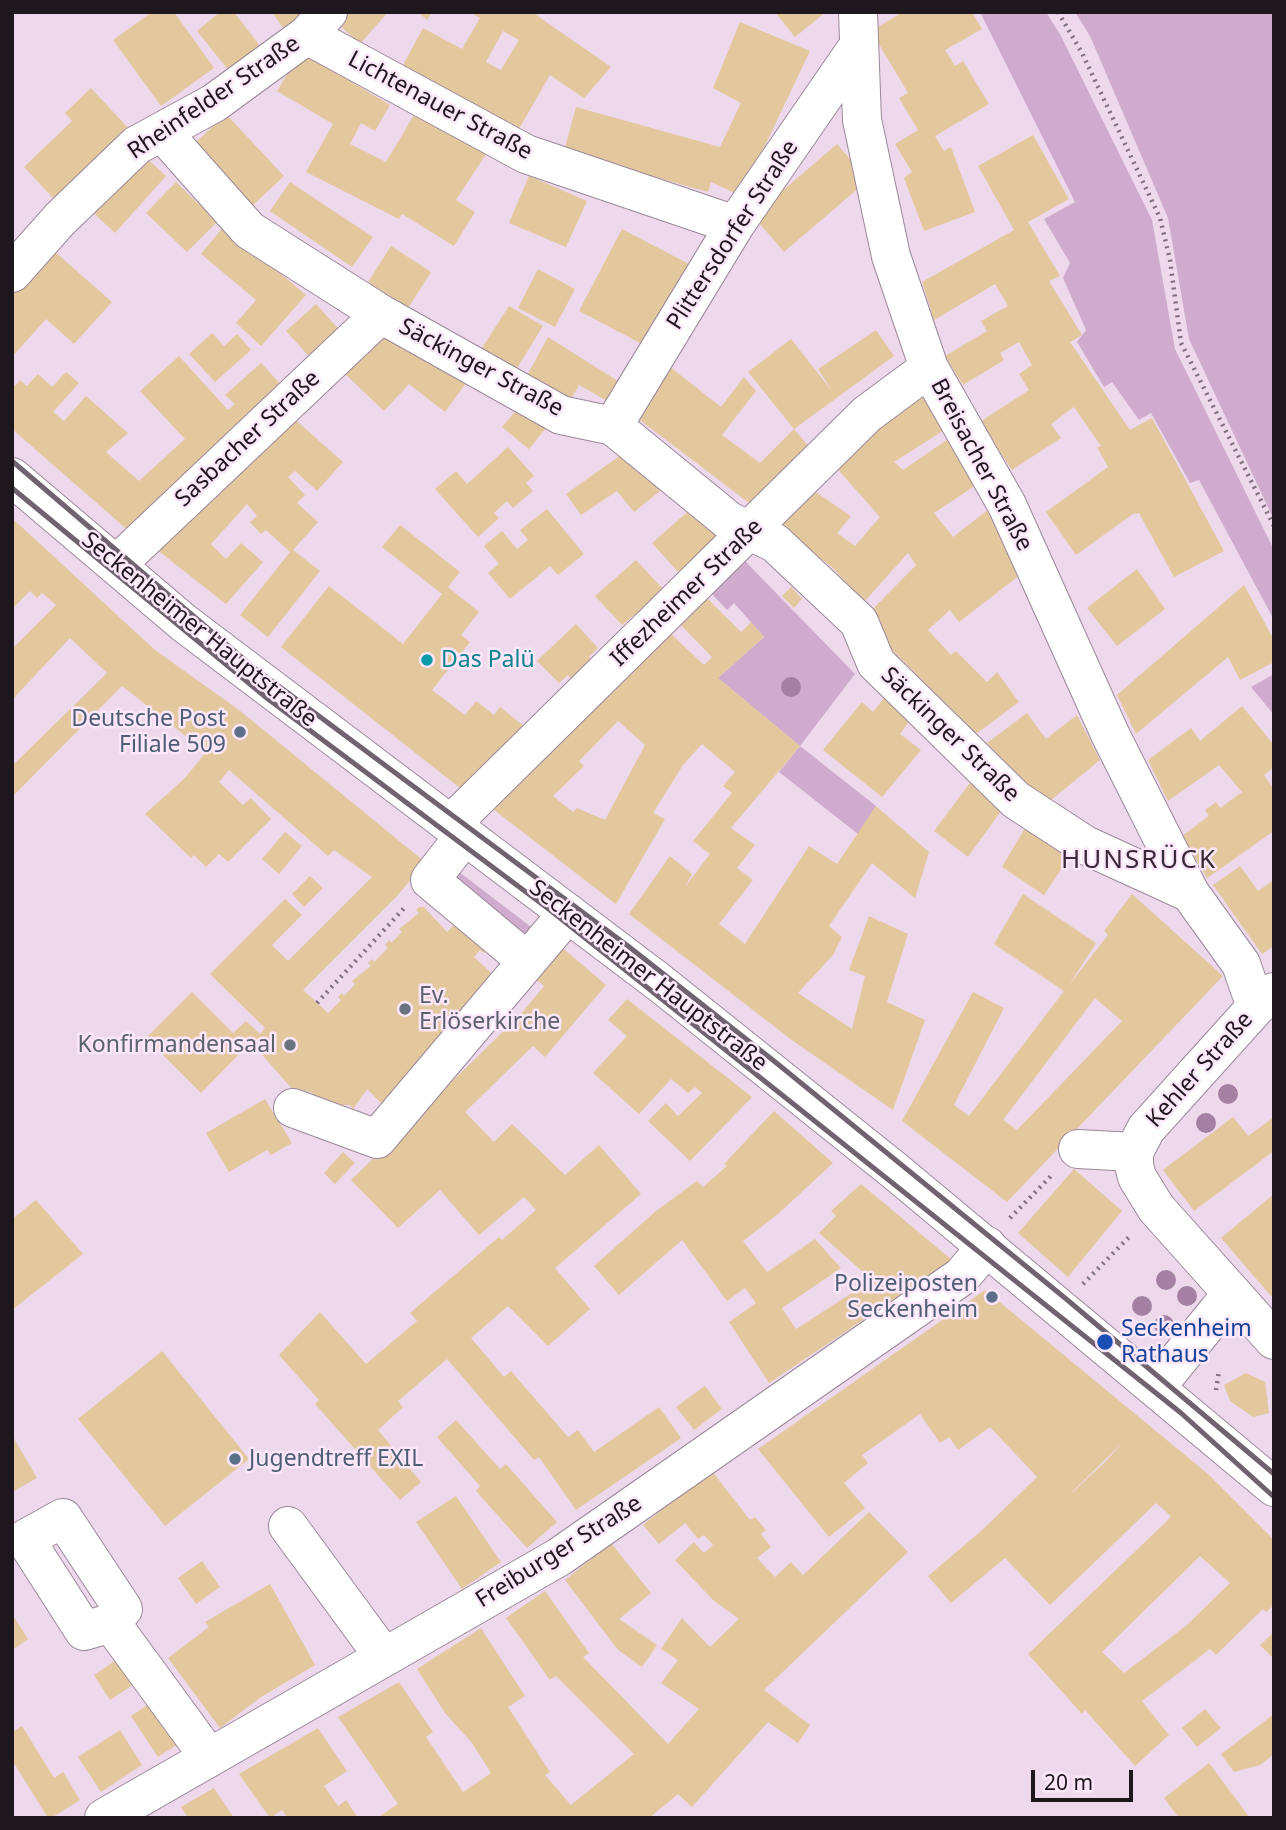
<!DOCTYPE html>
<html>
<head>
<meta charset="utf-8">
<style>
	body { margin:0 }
	#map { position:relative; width:1286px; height:1830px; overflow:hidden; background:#eed9ec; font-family:"Noto Sans",sans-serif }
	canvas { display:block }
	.frame { position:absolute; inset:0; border:14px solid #1e171e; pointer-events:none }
	.scale { position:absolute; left:1031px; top:1770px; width:102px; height:32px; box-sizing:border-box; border:4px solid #1e171e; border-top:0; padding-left:9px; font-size:21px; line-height:24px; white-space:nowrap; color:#1e171e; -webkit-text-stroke:5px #fbe7f9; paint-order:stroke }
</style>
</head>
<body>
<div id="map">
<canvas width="1286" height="1830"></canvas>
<div class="frame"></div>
<div class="scale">20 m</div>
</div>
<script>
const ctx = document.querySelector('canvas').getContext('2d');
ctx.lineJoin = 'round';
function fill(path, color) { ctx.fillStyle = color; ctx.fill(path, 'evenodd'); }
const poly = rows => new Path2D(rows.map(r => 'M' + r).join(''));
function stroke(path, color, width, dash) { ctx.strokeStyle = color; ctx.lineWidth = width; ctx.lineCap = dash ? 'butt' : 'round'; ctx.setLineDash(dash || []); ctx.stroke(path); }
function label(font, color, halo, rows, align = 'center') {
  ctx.font = font + ' "Noto Sans",sans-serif'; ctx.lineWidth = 5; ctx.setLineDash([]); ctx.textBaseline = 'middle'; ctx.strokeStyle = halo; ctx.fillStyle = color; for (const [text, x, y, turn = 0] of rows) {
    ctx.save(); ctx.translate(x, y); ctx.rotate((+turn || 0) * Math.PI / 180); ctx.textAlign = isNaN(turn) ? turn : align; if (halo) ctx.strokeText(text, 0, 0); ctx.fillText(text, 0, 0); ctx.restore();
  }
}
fill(poly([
	[980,12,1046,12,1061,36,1152,220,1175,349,1274,550,1274,620,1199,480,1190,483,1151,413,1139,420,1112,382,1104,387,1077,342,1086,330,1063,278,1070,263,1044,219,1075,202],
	[1075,12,1274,12,1274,520,1189,339,1168,218,1090,36],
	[745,561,855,674,800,746,876,806,858,834,779,772,800,746,718,678,764,637,734,603,727,610,710,592],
	[1274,674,1274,715,1251,687],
	[454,868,535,930,529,937,453,888]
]), '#cfaccd');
fill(poly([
	[152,12,174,12,214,68,161,106,113,40],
	[220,12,234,12,260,46,229,71,197,31],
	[272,12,321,12,289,37],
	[342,12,388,12,360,44,335,21],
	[418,12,432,12,427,20],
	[470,12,532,12,611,67,584,98,550,75,516,134,401,69,423,28,462,49,480,18],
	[503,31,519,40,501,70,486,62],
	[775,12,826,12,795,37],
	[903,12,972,12,982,29,945,50,955,66,963,61,989,104,935,136,944,151,951,147,975,212,924,231,904,178,912,172,895,144,918,130,899,98,908,93,871,31],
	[740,22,810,51,741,196,711,182,708,192,564,151,576,107,720,147,741,103,713,88],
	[301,52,390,105,375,131,361,123,350,144,386,162,414,115,486,154,456,200,475,212,454,246,402,214,399,219,306,172,333,124,277,91],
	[91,88,130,130,56,201,24,167,72,121,65,113],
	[226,114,284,176,252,206,194,144],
	[1033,135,1069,199,1028,222,1060,276,1049,281,1082,335,1070,342,1130,430,1152,418,1224,551,1174,577,1139,513,1133,514,1076,555,1046,512,1108,467,1097,447,1101,446,1074,407,1051,424,1061,438,1012,470,980,422,1029,390,1019,374,1032,365,1019,342,1000,353,1004,360,963,385,945,356,987,331,981,321,1008,306,995,284,934,320,922,282,1014,230,978,166],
	[837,144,868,180,784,252,753,216],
	[141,153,166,176,115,233,89,209],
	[529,176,587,201,566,247,509,223],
	[176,182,217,222,187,252,146,213],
	[290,182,373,237,352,267,270,211],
	[224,226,306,295,261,346,236,323,256,300,201,254],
	[622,229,691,265,648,347,579,311],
	[391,246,431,272,408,308,368,282],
	[53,250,112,302,74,344,46,319,12,357,12,296],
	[538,269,575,289,555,327,518,308],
	[316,304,344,335,314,362,286,331],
	[509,306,543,326,514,373,480,351],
	[389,324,469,379,445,412,409,384,384,411,343,372],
	[876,330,894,356,794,429,748,372,791,339,832,391,818,369],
	[212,333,224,346,237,334,251,350,215,382,189,354],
	[548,337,621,383,609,402,579,385,568,405,524,381],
	[179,356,228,410,235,404,225,395,261,363,286,390,130,532,12,429,12,389,20,380,27,386,38,374,52,387,66,372,79,383,53,412,64,421,86,396,128,433,106,452,139,481,185,439,140,391],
	[665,363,721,407,744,377,756,391,722,435,760,463,794,429,810,448,757,509,628,411],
	[925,396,946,429,894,462,903,470,948,439,979,483,934,513,953,537,989,509,1020,575,959,622,950,610,928,630,951,655,956,651,987,682,997,672,1019,702,976,734,882,640,866,616,916,565,908,553,863,603,834,569,775,521,807,486,851,516,837,533,855,546,880,517,834,465,873,429],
	[523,402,550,423,529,449,502,427],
	[290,415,343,462,317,491,295,471,288,477,305,495,297,503,318,522,293,550,320,571,268,637,240,615,290,552,266,530,261,534,250,522,257,516,247,504,211,544,226,559,241,543,263,562,226,604,147,542],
	[508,447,534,476,526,483,533,491,513,508,507,501,494,513,499,518,478,537,435,489,456,471,467,484],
	[628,450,660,491,634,512,617,491,581,515,566,494],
	[693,507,719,535,679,573,652,543],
	[547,509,584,554,558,575,550,566,510,599,488,573,499,564,484,546,502,531,517,549,528,540,520,530],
	[12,518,155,650,239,710,425,862,398,895,303,990,326,1011,328,1013,341,1000,338,997,342,993,344,996,355,984,352,981,371,966,368,963,372,959,374,962,388,948,385,945,389,940,391,943,402,932,399,929,419,913,416,910,419,907,424,907,447,932,454,925,488,949,484,953,480,950,474,957,498,979,383,1105,367,1089,353,1109,350,1105,328,1105,311,1092,293,1090,251,1042,201,1093,146,1038,192,992,233,1033,246,1021,260,1034,265,1028,210,974,285,899,302,915,272,945,288,961,372,877,334,850,328,856,229,770,219,782,243,805,251,798,271,819,228,862,219,854,206,867,194,855,191,858,145,814,185,778,206,752,122,686,12,797,12,766,107,673,70,638,12,700,12,649,56,605,42,593,37,598,30,591,12,609],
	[400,525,460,572,448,587,479,612,461,635,470,642,432,690,465,715,476,701,494,715,500,707,525,727,460,788,281,647,329,586,403,644,442,594,382,547],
	[636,560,662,588,654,596,660,604,641,621,635,614,622,625,595,596],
	[1137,569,1165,609,1117,646,1087,608],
	[1244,585,1274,640,1274,662,1240,680,1228,657,1136,734,1117,695],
	[791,587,802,599,794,608,782,596],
	[703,594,741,632,751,622,764,637,718,678,800,746,731,828,755,845,737,868,753,880,719,924,745,944,809,846,837,864,876,806,929,852,915,898,872,863,829,926,842,937,833,955,798,993,852,1029,865,976,849,970,869,916,908,934,887,1002,925,1020,893,1110,793,1041,629,914,670,856,692,874,685,887,710,854,693,841,732,793,723,786,735,772,702,744,683,765,653,813,665,819,616,904,489,806,671,634,704,665,712,657,675,619],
	[618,721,645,745,605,820,577,808,573,812,553,796,584,766,579,761],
	[576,624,598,648,589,657,597,665,576,684,568,675,559,683,537,661],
	[884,698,911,719,900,734,921,750,882,797,823,750,862,702,873,712],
	[1242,706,1274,745,1274,767,1264,775,1274,789,1274,831,1207,878,1182,836,1209,816,1205,810,1216,802,1220,808,1242,792,1219,765,1168,801,1148,760,1191,728,1200,741],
	[1027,713,1046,739,1077,715,1100,760,1045,805,987,743],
	[973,779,1006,804,968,857,934,831],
	[1028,823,1070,856,1044,895,1002,867],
	[285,832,302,846,279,874,262,859],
	[1240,866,1258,891,1274,880,1274,946,1262,954,1213,885],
	[310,876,323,888,304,907,292,894],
	[1023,894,1096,943,1069,985,1108,935,1104,931,1132,894,1223,976,1007,1202,902,1121,973,992,1004,1008,954,1105,969,1116,1064,991,994,944],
	[1095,998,1122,1021,1017,1130,1003,1120],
	[559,945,606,985,545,1057,533,1046,465,1112,494,1142,512,1124,565,1175,599,1145,641,1194,555,1268,590,1309,548,1346,508,1306,471,1338,504,1377,511,1371,568,1437,578,1430,594,1452,659,1407,681,1438,576,1510,539,1457,534,1460,447,1359,398,1401,403,1407,378,1430,421,1482,400,1500,315,1404,319,1400,279,1355,320,1312,366,1364,417,1321,410,1313,499,1237,502,1240,536,1210,524,1197,479,1235,440,1190,398,1228,351,1180,520,1015,544,986,532,976],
	[627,999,752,1097,690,1161,648,1121,666,1103,678,1116,702,1093,695,1087,688,1093,671,1079,639,1114,593,1073,627,1036,608,1020],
	[265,1099,292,1143,271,1155,267,1150,229,1172,206,1133],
	[774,1111,833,1163,778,1214,743,1241,767,1272,815,1239,841,1268,782,1308,796,1329,872,1280,819,1233,836,1216,831,1211,861,1184,952,1260,769,1383,729,1322,756,1303,745,1288,727,1301,682,1240,619,1295,594,1266,656,1211,697,1181,703,1187,727,1166,724,1164],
	[1233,1117,1248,1136,1274,1117,1274,1151,1194,1211,1163,1170],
	[343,1152,355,1163,335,1184,324,1173],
	[1074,1169,1122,1211,1068,1277,1018,1233],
	[1274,1194,1274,1294,1271,1296,1221,1238],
	[36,1200,83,1254,12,1310,12,1219],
	[985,1290,1208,1474,1274,1540,1274,1605,1266,1612,1263,1609,1216,1655,1210,1649,1142,1701,1169,1735,1135,1766,1085,1710,1082,1714,1028,1654,1166,1522,1171,1516,1156,1503,1050,1605,1005,1558,951,1603,928,1576,980,1532,1037,1477,990,1427,958,1450,949,1437,940,1443,920,1414,862,1455,868,1463,844,1483,865,1508,829,1537,758,1449],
	[1122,1443,1107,1460,1073,1492,1072,1492],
	[1200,1556,1230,1583,1187,1625,1124,1673,1102,1652],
	[162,1351,249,1459,165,1526,78,1419],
	[1246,1373,1265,1382,1269,1413,1253,1417,1230,1401,1224,1385],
	[705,1386,722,1409,694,1430,676,1407],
	[456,1420,500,1469,506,1464,557,1522,527,1548,476,1491,480,1486,437,1437],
	[12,1435,37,1478,12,1492],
	[711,1470,750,1520,755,1517,766,1530,761,1534,771,1547,757,1558,775,1577,791,1562,803,1575,869,1512,908,1552,764,1690,810,1725,798,1743,768,1722,692,1807,678,1794,649,1818,377,1818,398,1804,338,1717,399,1682,433,1732,426,1737,463,1792,491,1773,472,1743,445,1713,417,1669,481,1628,525,1696,508,1707,550,1772,545,1775,571,1805,634,1754,556,1676,550,1680,506,1618,545,1591,589,1653,583,1657,668,1744,699,1709,661,1683,678,1660,661,1649,682,1618,710,1647,739,1619,713,1600,675,1560,694,1542,704,1553,713,1545,704,1535,698,1539,685,1523,659,1544,643,1525],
	[456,1496,501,1562,462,1589,416,1522],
	[611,1543,651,1593,619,1619,657,1645,642,1667,618,1650,565,1580],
	[202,1561,220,1587,196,1604,178,1578],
	[270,1584,315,1665,261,1697,220,1728,168,1658,209,1627,205,1622],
	[12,1614,28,1639,12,1650],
	[1274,1632,1274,1659,1260,1645],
	[125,1654,142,1679,110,1700,94,1675],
	[155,1700,183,1741,158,1757,131,1716],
	[1205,1709,1221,1728,1197,1747,1182,1728],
	[1274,1714,1274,1754,1260,1765,1234,1772,1221,1754],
	[22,1726,54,1778,63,1772,80,1800,51,1818,48,1818,12,1760,12,1732],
	[318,1728,347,1771,324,1786,338,1806,346,1800,358,1818,288,1818,282,1810,270,1818,239,1774],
	[120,1730,142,1765,101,1792,78,1757],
	[1209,1763,1250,1818,1179,1818,1164,1798],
	[214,1788,234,1818,188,1818,181,1807]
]), '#e3c79d');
const minor = poly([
	[858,12,862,120,891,256,929,368,1007,505,1110,734,1190,893,1241,964,1256,1007],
	[307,35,526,154,735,225],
	[162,132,249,230,381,314,561,415,613,426,729,521,775,543,859,622,876,663,1016,800,1085,845,1190,893],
	[12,273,60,219,137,145,214,103,307,35,328,12],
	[613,426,735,225,857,48],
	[116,565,381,314],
	[451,824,867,414,929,368],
	[465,835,430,880,527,961],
	[1274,992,1256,1007,1146,1129,1134,1152,1134,1165,1137,1177,1156,1208,1274,1340],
	[293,1108,377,1139,568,913],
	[1078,1149,1134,1152],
	[1156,1387,1231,1295],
	[288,1526,384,1657],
	[111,1623,123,1609,63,1518,25,1539,84,1631,111,1623,209,1757],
	[104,1818,559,1557,962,1276,987,1246]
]);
const major = poly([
	[12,477,184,623,660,983,895,1171,1274,1487]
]);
stroke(minor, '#9b889a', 40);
stroke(major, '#9b889a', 40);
stroke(poly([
	[1058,12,1082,53,1160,218,1170,260,1181,343,1274,526],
	[317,1003,406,906],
	[1010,1218,1053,1174],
	[1083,1284,1131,1235],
	[1216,1390,1219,1371]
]), '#7d707c', 4.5, [2, 5]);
stroke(minor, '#fff', 38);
stroke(major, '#fff', 38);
stroke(poly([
	[12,461,253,667,628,946,774,1061,1065,1298,1274,1474],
	[12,488,268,699,550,910,1181,1413,1274,1497]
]), '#6f636f', 5);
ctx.fillStyle = '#a481a3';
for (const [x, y] of [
	[791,687],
	[1228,1094],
	[1206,1123],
	[1166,1280],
	[1187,1296],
	[1142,1306],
	[1164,1325]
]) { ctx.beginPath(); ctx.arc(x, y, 10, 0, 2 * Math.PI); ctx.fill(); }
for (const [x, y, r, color] of [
	[427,660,7,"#0f9aa8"],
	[240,732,7,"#5c6f8a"],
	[405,1009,7,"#6b7280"],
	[290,1045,7,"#6b7280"],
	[992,1297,7,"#5c6f8a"],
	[1105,1342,9,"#1a4fb4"],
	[235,1459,7,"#5c6f8a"]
]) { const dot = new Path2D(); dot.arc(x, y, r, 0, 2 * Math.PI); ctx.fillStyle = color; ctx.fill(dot); stroke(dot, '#fbe7f9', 2.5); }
label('23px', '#1e171e', '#fbe7f9', [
	["Rheinfelder Straße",214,98,-34],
	["Lichtenauer Straße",440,106,28],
	["Plittersdorfer Straße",733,235,-57],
	["Säckinger Straße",481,368,28],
	["Sasbacher Straße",248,439,-43],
	["Breisacher Straße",981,465,62],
	["Iffezheimer Straße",687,593,-44],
	["Seckenheimer Hauptstraße",199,630,39],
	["Säckinger Straße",950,735,44],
	["Seckenheimer Hauptstraße",648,976,38],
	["Kehler Straße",1200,1070,-48],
	["Freiburger Straße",559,1552,-32]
]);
label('23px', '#0d838f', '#fbe7f9', [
	["Das Palü",441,660]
], 'left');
label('23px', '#4e5e75', '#fbe7f9', [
	["Deutsche Post",226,719],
	["Filiale 509",226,745],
	["Polizeiposten",978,1284],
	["Seckenheim",978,1310],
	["Jugendtreff EXIL",249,1459,"left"]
], 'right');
label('23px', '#5b616d', '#fbe7f9', [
	["Ev.",419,996],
	["Erlöserkirche",419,1022],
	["Konfirmandensaal",276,1045,"right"]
], 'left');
label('23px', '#164399', '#fbe7f9', [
	["Seckenheim",1121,1329],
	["Rathaus",1121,1355]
], 'left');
ctx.letterSpacing = '2px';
label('26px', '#392a38', '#fbe7f9', [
	["HUNSRÜCK",1139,861]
]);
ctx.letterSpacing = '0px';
</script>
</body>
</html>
